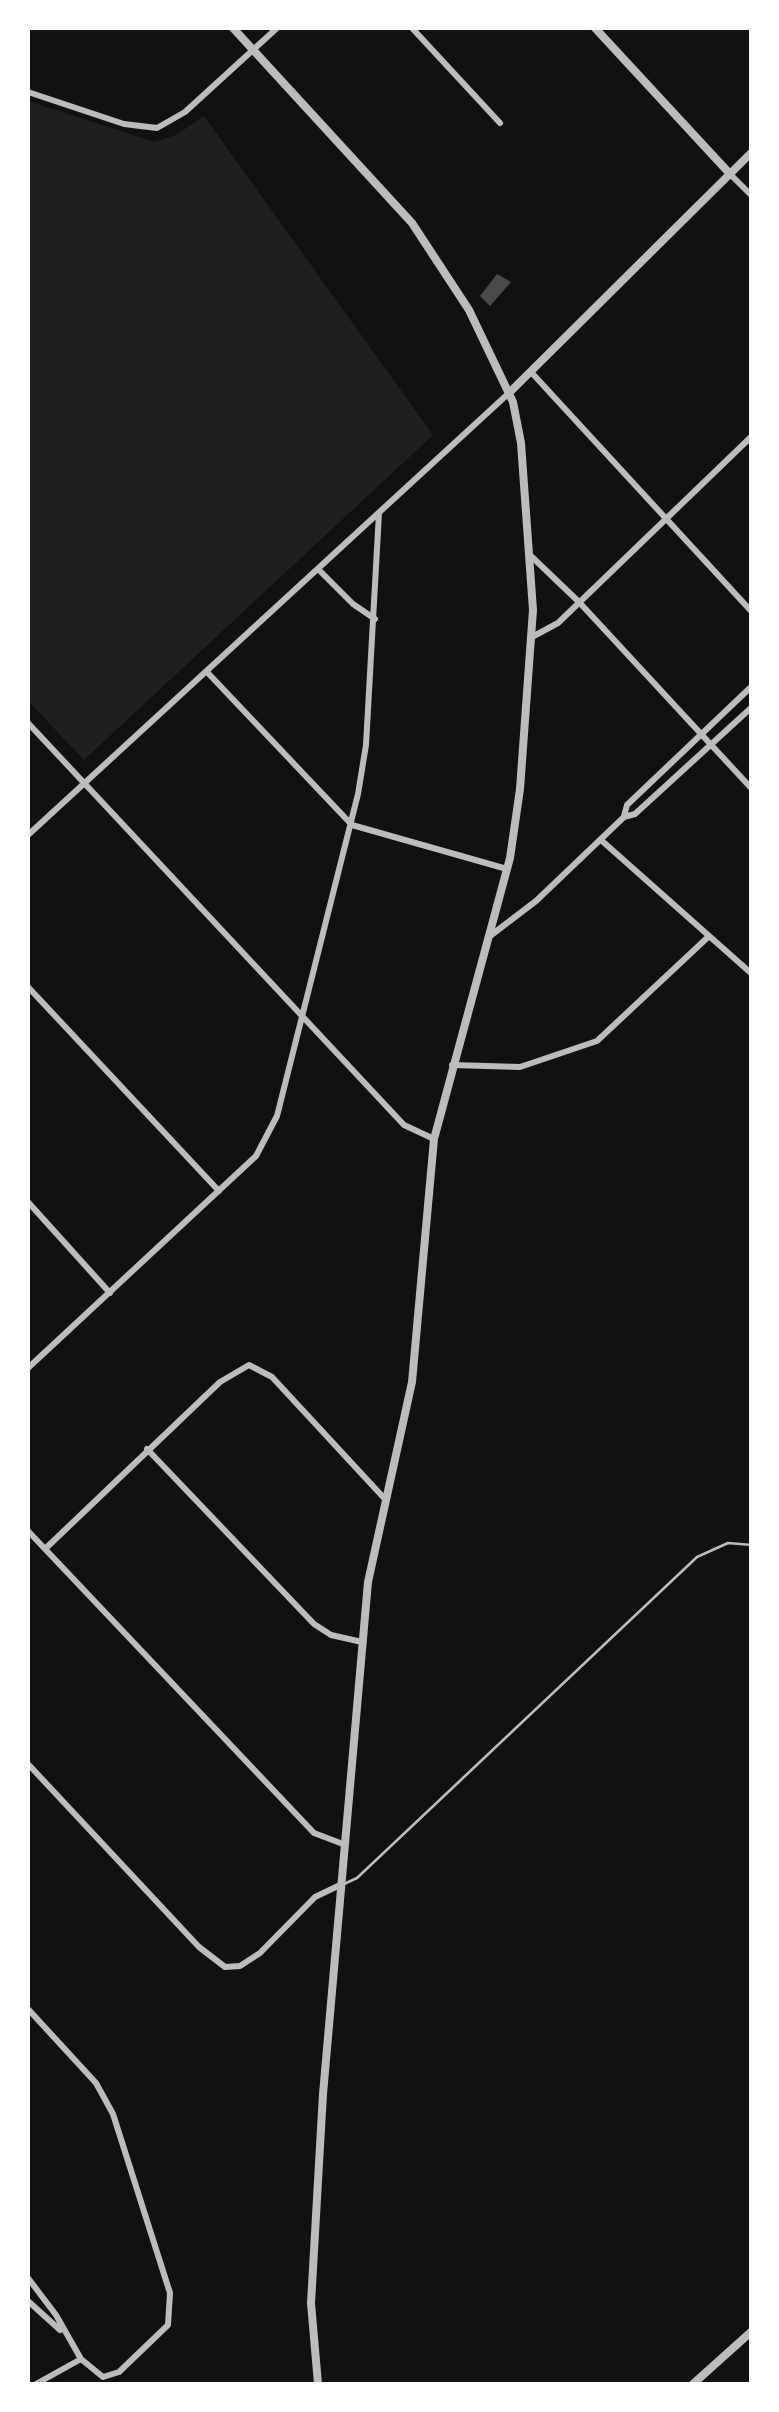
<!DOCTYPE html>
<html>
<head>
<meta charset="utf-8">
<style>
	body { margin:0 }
	#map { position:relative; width:779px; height:2412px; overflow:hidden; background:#111; font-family:"Golos Text",sans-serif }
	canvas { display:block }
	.frame { position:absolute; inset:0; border:30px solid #fff; pointer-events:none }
</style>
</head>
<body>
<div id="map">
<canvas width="779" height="2412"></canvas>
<div class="frame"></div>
</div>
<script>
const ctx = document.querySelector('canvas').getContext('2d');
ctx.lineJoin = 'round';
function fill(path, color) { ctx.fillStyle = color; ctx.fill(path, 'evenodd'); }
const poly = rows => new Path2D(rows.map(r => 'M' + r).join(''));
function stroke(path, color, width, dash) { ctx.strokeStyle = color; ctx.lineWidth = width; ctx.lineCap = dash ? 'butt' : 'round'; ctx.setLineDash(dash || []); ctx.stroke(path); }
fill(poly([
	[28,101,154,142,176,135,204,116,433,435,84,760,28,701]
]), '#202020');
fill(poly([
	[497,274,511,282,490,306,480,296]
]), '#4a4a4a');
stroke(poly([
	[344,1884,357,1878,697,1557,728,1543,752,1545]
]), '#bcbcbc', 2.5);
stroke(poly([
	[412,28,500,123],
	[28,92,124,124,157,128,185,112,277,28],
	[731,175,752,196],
	[531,372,752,612],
	[531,556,579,602,752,789],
	[318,569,353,604,375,619],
	[532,637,558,623,752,436],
	[207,672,352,825,507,869],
	[28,723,404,1125,434,1139],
	[624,816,627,805,752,686],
	[28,835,509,393],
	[601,840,752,974],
	[490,936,536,901,624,817,635,814,752,707],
	[28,987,219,1191],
	[452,1065,520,1067,597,1041,707,938],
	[28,1202,110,1293],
	[28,1368,256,1156,277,1116,358,794,366,745,379,513],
	[147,1449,314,1624,331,1635,362,1642],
	[28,1531,314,1833,343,1844],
	[45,1549,220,1382,249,1365,272,1377,384,1498],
	[28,1764,199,1947,225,1967,240,1966,260,1953,315,1897,338,1886],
	[28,2009,96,2083,113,2114,170,2293,168,2325,119,2372,103,2377,81,2359,56,2315,28,2278],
	[28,2301,60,2330],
	[36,2384,81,2359]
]), '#bcbcbc', 6);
stroke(poly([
	[233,28,412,223,469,310,513,402,521,443,533,610,520,789,510,858,434,1139,412,1382,368,1582,323,2094,311,2303,318,2384],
	[595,28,731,175],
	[509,393,752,152],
	[693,2384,752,2331]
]), '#bcbcbc', 8);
</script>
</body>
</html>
